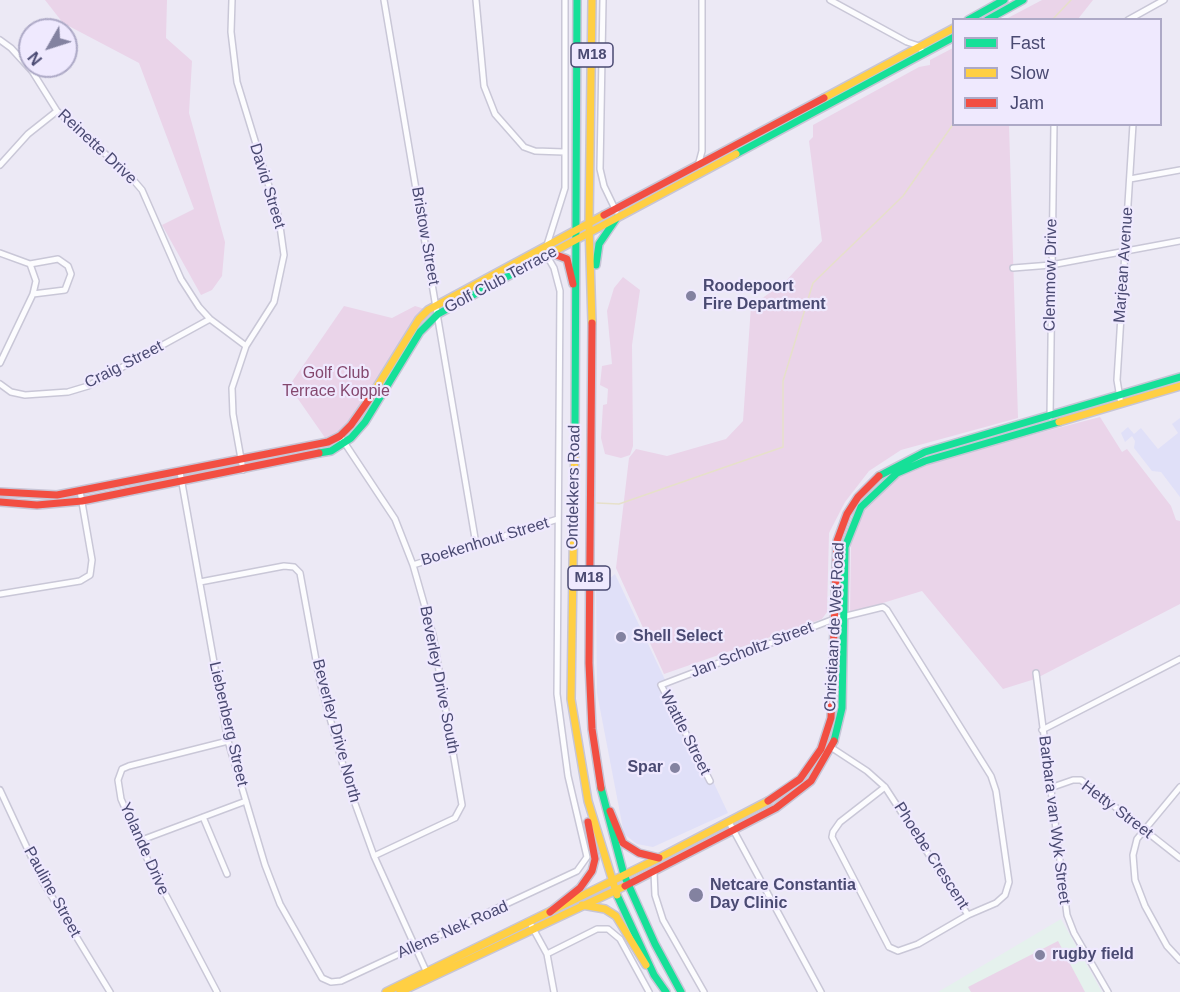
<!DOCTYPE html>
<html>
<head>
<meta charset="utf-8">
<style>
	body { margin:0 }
	#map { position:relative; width:1180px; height:992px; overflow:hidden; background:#ece9f5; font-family:Helvetica,sans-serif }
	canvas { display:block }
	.legend { position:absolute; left:952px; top:18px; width:210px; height:108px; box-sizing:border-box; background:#efe9fe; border:2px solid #ada9c6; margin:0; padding:8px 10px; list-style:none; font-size:18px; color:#4a4a72 }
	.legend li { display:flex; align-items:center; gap:12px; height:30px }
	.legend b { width:30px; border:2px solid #ada9c6 }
	.north { position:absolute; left:18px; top:18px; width:60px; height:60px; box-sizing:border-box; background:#efe9fe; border:2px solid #ada9c6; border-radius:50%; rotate:231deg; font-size:16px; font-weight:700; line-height:24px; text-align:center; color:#4a4a72 }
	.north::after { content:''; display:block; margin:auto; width:21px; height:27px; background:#8382a0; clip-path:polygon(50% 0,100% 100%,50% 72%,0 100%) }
</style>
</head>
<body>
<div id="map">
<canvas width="1180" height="992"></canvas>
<ul class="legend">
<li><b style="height:8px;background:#16e098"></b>Fast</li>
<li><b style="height:8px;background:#ffcf43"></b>Slow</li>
<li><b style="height:8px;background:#f24e42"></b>Jam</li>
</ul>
<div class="north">N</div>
</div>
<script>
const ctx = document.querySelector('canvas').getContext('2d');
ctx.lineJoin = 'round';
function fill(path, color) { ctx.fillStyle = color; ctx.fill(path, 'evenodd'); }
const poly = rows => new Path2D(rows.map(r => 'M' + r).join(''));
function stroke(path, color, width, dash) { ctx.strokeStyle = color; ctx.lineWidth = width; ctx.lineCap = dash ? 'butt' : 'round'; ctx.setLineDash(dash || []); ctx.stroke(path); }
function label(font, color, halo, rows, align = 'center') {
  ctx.font = font + ' Helvetica,sans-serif'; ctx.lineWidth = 4.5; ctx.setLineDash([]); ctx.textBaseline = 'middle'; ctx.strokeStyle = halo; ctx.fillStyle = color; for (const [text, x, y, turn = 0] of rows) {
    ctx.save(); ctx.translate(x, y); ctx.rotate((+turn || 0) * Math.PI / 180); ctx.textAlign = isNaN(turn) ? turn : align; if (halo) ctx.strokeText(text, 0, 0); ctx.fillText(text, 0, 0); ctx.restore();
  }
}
fill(poly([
	[1180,418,1180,497,1161,472,1152,471,1134,448,1135,441,1132,436,1125,442,1121,433,1128,427,1134,434,1141,428,1158,449,1178,433,1172,424],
	[615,574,728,813,653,847,637,844,624,834,597,693,596,590]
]), '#e0e0f8');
fill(poly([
	[1061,919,1102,992,938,992]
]), '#e5f1ed');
fill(poly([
	[45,0,167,0,166,38,192,61,189,113,225,242,222,276,212,290,201,295,162,225,194,209,139,63,63,23],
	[1042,0,1093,0,1078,19,1006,19],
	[953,48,954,124,1009,125,1018,418,901,450,869,471,845,502,829,533,827,612,822,619,664,674,616,568,629,458,636,449,667,456,726,439,743,421,751,306,785,282,822,241,809,141,813,137,813,125,919,67,930,65,930,60],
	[623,277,640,290,632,345,633,446,630,455,621,458,605,454,601,438,603,405,607,404,608,389,600,385,602,366,612,364,607,311,614,288],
	[344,306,392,318,415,306,428,310,351,425,328,442,289,386],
	[1100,417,1122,452,1127,449,1171,506,1176,520,1180,521,1180,604,1035,679,1003,689,922,591,850,613,851,543,857,520,869,501,890,482,928,462],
	[1058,941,1085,992,971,992,968,987]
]), '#ead4e9');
stroke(poly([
	[1052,20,1071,0],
	[597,503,619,504,783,447,783,381,813,283,903,196,954,123]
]), '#e6e0ca', 1.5);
const street = poly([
	[232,0,231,32,237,82,279,219,284,255,274,302,246,346,232,388,233,414,243,470],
	[384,0,476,544],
	[476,0,484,86,495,114,524,147,535,151,564,152],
	[603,0,600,169,604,186,616,211],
	[830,0,907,42,919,46,923,53],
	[1128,20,1164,0],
	[0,40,11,48,32,71,57,111,129,175,142,190,181,279,199,307,210,319,246,346],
	[0,165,28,134,57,111],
	[698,166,702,151,702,0],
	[1130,179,1180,170],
	[547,245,565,188,565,0],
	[0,253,30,264,36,281,33,294,0,363],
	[30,264,58,259,68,266,71,274,65,290,33,294],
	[1013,268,1051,265,1180,241],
	[0,384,11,392,25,395,68,392,88,386,210,319],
	[1121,404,1117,380,1133,124],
	[1050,417,1054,124],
	[340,436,395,519,413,565,433,635,462,805,455,818,374,856],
	[180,472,228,741,265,865,280,904,322,978,331,982,341,981,577,871,587,857,568,776,557,694,560,291,554,268,547,256],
	[413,565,558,519],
	[200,582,284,566,294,567,300,573,320,682,349,787,374,856,427,973],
	[0,594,80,581,90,575,92,560,80,491],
	[1036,673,1067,915,1074,933,1108,992],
	[1042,730,1180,659],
	[832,748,867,771,885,787,968,915],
	[710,781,661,685,834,619,883,607,887,610,991,776,996,791,1009,882,1005,895,996,903,968,915,918,944,898,951,889,947,832,837,833,832,840,822,885,787],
	[1180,787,1137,839,1133,855,1135,880,1145,906,1167,946,1180,960],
	[1050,788,1073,780,1081,780,1180,858],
	[0,790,43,882,110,992],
	[203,817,227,874],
	[729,822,821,992],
	[139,841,246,801],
	[654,872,655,895,663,920,704,992],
	[530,923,547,954,554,992],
	[547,954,597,929,608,929,620,939,649,992],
	[217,992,149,863,121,799,118,780,122,769,129,766,228,741]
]);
const fast = poly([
	[968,20,1004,0],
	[987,20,1023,0],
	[736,154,954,37],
	[596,265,599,244,616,219],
	[575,435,577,0],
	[319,453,331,451,351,438,365,422,420,332,438,314,514,273],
	[879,476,925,452,1180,377],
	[834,741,842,708,845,547,861,507,897,473,925,461,1059,422],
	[601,788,624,875,655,944,681,992],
	[617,895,654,975,666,992]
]);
const slow = poly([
	[824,98,954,28],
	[514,273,736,154],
	[592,323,589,224,592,0],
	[370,398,419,319,428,310,604,215],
	[1059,422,1180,386],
	[575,435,571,699,588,801,617,895],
	[582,905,605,909,616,916,646,965],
	[386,992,659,858,768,801],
	[400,992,625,886]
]);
const jam = poly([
	[604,215,824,98],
	[551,253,567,259,573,284],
	[592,323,589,663,592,729,601,788],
	[0,492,57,495,328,442,340,436,351,425,370,398],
	[0,502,37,505,82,501,319,453],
	[768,801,800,779,821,749,831,718,837,541,847,514,858,497,879,476],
	[610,811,623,843,639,853,659,858],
	[625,886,776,808,811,781,834,741],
	[550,912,580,888,592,871,595,859,588,822]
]);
stroke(street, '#c9c7d7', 8);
stroke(fast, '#c7c5d6', 10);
stroke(slow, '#c7c5d6', 10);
stroke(jam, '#c7c5d6', 10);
stroke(street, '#fcfcfe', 5);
stroke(fast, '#16e098', 7);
stroke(slow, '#ffcf43', 7);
stroke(jam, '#f24e42', 7);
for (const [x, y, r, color] of [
	[691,296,6,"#8382a0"],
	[621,637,6,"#8382a0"],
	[675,768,6,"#8382a0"],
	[696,895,8,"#8382a0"],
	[1040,955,6,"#8382a0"]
]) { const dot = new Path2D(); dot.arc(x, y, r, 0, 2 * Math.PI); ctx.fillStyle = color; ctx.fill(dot); stroke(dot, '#efe9fe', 2); }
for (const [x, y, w] of [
	[592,55,42],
	[589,578,42]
]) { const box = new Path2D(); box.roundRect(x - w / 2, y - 12, w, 24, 4.5); ctx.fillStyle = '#efe9fe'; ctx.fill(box); stroke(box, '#4a4a72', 1.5); }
label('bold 15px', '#4a4a72', null, [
	["M18",592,55],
	["M18",589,578]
]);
label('16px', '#4a4a72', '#efe9fe', [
	["Reinette Drive",97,147,43],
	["David Street",267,186,73],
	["Bristow Street",425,236,80],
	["Marjean Avenue",1124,265,-86],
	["Clemmow Drive",1051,275,-89],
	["Golf Club Terrace",501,280,-28],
	["Craig Street",124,365,-27],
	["Ontdekkers Road",574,487,-89],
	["Boekenhout Street",485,542,-17],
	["Christiaan de Wet Road",835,627,-87],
	["Jan Scholtz Street",752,650,-21],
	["Beverley Drive South",439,680,79],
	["Liebenberg Street",228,724,77],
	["Beverley Drive North",336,731,75],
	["Wattle Street",685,733,63],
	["Hetty Street",1117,810,37],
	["Barbara van Wyk Street",1054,820,83],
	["Yolande Drive",144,849,66],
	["Phoebe Crescent",931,856,57],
	["Pauline Street",52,892,61],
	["Allens Nek Road",453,930,-24]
]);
label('bold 16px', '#4a4a72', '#efe9fe', [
	["Roodepoort",703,287],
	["Fire Department",703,305],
	["Shell Select",633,637],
	["Spar",663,768,"right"],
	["Netcare Constantia",710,886],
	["Day Clinic",710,904],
	["rugby field",1052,955]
], 'left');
label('16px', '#84486e', '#efe9fe', [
	["Golf Club",336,374],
	["Terrace Koppie",336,392]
]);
</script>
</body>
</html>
